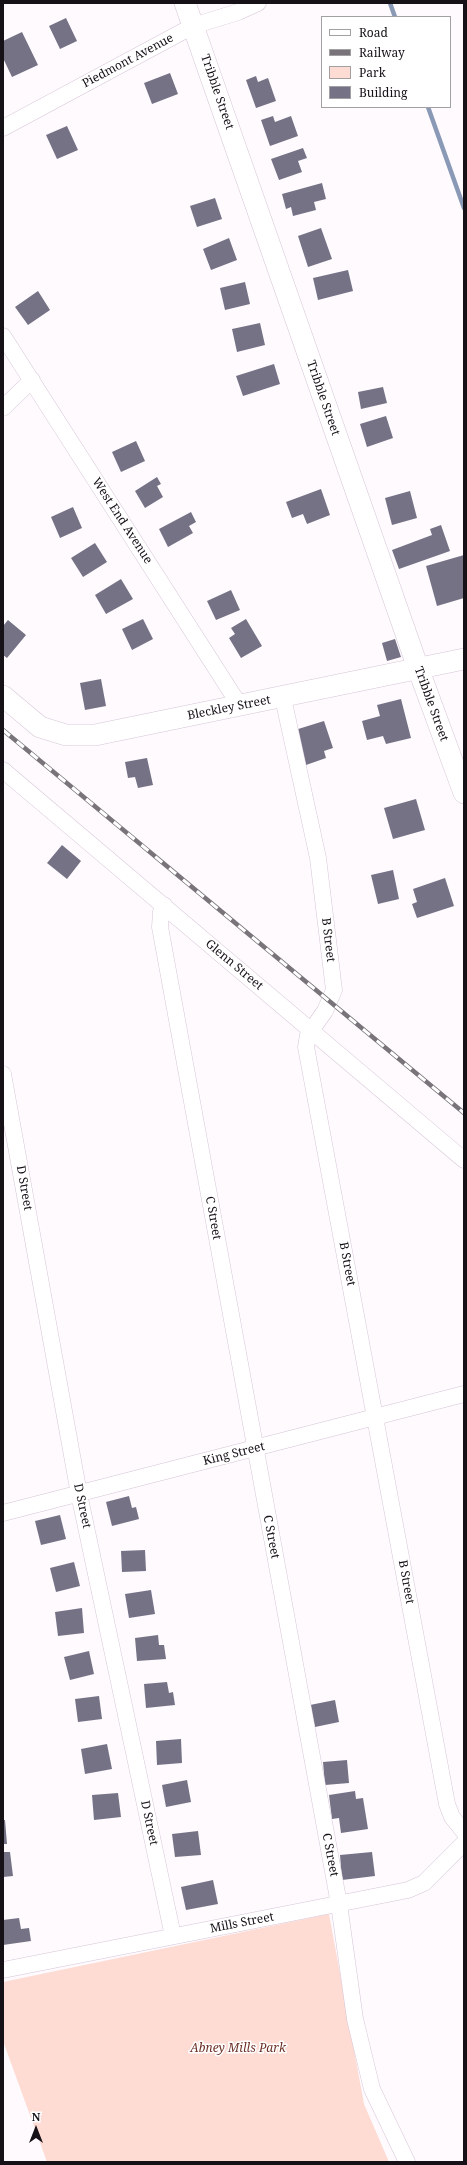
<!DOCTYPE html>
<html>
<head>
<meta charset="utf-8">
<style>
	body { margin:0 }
	#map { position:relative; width:467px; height:2165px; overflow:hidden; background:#fefafe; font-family:"Noto Serif",serif }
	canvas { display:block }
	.frame { position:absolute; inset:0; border:4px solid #161117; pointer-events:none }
	.legend { position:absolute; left:321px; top:16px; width:130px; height:92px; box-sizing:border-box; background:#fff; border:1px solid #a2a0a2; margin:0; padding:5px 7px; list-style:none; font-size:12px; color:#161117 }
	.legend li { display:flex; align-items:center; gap:8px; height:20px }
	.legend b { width:20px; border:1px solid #a2a0a2 }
	.north { position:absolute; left:16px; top:2109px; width:40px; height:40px; -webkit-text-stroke:3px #fff; paint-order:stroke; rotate:0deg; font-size:11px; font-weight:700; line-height:16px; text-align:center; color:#161117 }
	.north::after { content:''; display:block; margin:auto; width:14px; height:18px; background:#161117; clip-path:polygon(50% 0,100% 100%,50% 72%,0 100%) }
</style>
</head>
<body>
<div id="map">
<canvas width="467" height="2165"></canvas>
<div class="frame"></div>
<ul class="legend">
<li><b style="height:5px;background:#fff"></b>Road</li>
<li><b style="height:5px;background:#787479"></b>Railway</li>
<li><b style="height:11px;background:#fedbd3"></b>Park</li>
<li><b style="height:11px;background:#757286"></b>Building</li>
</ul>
<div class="north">N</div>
</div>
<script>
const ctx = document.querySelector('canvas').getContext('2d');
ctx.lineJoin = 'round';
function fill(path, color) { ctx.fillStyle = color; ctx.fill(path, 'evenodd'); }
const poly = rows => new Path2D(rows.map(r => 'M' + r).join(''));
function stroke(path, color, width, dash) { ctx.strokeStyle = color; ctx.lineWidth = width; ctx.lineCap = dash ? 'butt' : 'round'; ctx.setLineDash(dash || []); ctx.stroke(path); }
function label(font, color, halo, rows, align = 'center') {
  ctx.font = font + ' "Noto Serif",serif'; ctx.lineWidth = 3; ctx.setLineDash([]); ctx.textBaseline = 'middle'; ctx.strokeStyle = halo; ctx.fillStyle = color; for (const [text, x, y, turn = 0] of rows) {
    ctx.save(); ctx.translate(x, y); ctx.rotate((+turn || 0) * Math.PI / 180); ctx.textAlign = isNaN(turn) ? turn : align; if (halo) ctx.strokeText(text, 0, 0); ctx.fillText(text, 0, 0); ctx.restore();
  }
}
fill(poly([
	[329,1914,364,2104,389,2162,47,2162,3,2041,3,1982]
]), '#fedbd3');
stroke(poly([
	[390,3,395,17],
	[428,107,464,208]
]), '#8a9ab6', 4.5);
fill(poly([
	[66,18,77,41,60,49,49,26],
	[22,32,38,65,12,77,3,58,3,41],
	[170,73,178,94,152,104,144,83],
	[256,76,258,82,268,78,276,101,256,108,246,80],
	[273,116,275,122,291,116,298,136,270,146,261,120],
	[67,126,78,150,57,159,46,135],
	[303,148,307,158,298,161,302,172,279,180,271,159],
	[322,183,326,199,314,202,316,210,293,216,291,207,286,209,282,194],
	[215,198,222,219,197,227,190,206],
	[321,228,332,259,308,267,298,236],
	[229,238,237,260,211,270,203,249],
	[348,270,353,291,318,300,313,278],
	[245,282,250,304,225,310,220,288],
	[38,291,50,310,28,325,15,307],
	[260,323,265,345,237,352,232,329],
	[274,364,280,384,243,396,236,376],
	[383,387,387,403,361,409,358,392],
	[386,416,393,438,367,447,360,424],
	[136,441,145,461,121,472,112,452],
	[157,477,161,484,157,486,163,497,145,508,135,491],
	[321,489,330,515,307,524,303,514,292,518,286,502],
	[410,491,417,518,392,525,385,498],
	[73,507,82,528,60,538,51,517],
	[191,512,196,522,189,526,193,533,168,547,159,529],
	[441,525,450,551,399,569,392,550,432,535,430,529],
	[95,543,107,562,83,577,71,558],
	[464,555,464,598,437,606,426,566],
	[121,579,133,599,106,614,95,595],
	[231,590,240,610,216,620,207,601],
	[143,619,153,639,132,650,122,629],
	[246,619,262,646,241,658,229,638,235,634,231,628],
	[8,620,26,635,7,658,3,655,3,626],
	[395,639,401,657,387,661,382,643],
	[101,679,106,706,85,710,80,683],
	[401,699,411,738,386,744,383,736,367,740,362,721,380,716,377,705],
	[324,721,333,748,324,751,326,758,306,765,295,730],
	[147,758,153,785,138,788,135,777,128,778,125,762],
	[416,799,425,830,393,839,384,808],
	[62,845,81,861,67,879,47,863],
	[393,870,399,899,378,904,371,875],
	[445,878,454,906,417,918,412,904,417,902,413,889],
	[129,1496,132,1508,136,1507,139,1519,112,1526,106,1502],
	[60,1515,66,1539,41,1545,35,1521],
	[145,1550,146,1571,122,1572,121,1551],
	[74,1562,80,1586,56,1592,50,1568],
	[151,1590,155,1614,129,1618,125,1594],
	[82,1608,84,1633,58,1636,55,1612],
	[158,1635,159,1645,164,1645,166,1659,137,1661,135,1638],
	[89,1651,94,1674,70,1680,64,1657],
	[167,1682,169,1693,173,1692,175,1705,146,1708,144,1684],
	[99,1696,102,1719,78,1722,75,1699],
	[335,1700,339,1722,315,1727,310,1705],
	[181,1739,182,1763,157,1765,156,1741],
	[107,1744,112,1769,85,1774,81,1749],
	[347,1760,349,1783,325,1785,323,1762],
	[187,1780,191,1802,166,1807,162,1785],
	[355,1791,356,1799,363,1798,368,1829,341,1833,339,1818,332,1819,329,1795],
	[118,1793,121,1817,94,1820,92,1795],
	[3,1820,5,1820,7,1844,3,1844],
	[198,1831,201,1855,175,1857,172,1834],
	[3,1852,10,1852,13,1876,3,1877],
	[372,1852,375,1876,342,1880,340,1855],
	[213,1880,218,1904,186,1910,181,1887],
	[19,1918,21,1929,29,1928,31,1941,3,1945,3,1920]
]), '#757286');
const minor = poly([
	[3,128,193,26,238,12,258,3],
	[3,336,240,706],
	[3,408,32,380],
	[283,698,318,858,334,990,325,1011,308,1035,306,1047,447,1804,452,1817,464,1832],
	[3,770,464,1160],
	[164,905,161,912,160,927,339,1904,355,2019,372,2089,407,2162],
	[3,1074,79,1494,173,1936],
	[3,1513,464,1394],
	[3,1970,408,1890,424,1883,464,1843]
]);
const tertiary = poly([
	[185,3,418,668,464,793],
	[3,696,40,727,66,735,95,735,464,659]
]);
stroke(minor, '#d6c5d7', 17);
stroke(tertiary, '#d6c5d7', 22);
stroke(minor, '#fff', 16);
stroke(tertiary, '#fff', 21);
const rail = poly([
	[3,730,464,1113]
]);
stroke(rail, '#787479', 4.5);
stroke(rail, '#fff', 3, [9]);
label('12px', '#161117', '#fff', [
	["Piedmont Avenue",128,61,-28],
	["Tribble Street",217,92,71],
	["Tribble Street",323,398,71],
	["West End Avenue",122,521,57],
	["Tribble Street",431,704,70],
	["Bleckley Street",229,708,-11],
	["B Street",328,940,83],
	["Glenn Street",234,965,40],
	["D Street",24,1188,80],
	["C Street",213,1218,80],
	["B Street",347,1264,79],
	["King Street",234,1454,-14],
	["D Street",82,1506,78],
	["C Street",271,1537,79],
	["B Street",406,1582,80],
	["D Street",149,1823,78],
	["C Street",330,1855,79],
	["Mills Street",242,1923,-11]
]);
label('italic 12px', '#6c3026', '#fff', [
	["Abney Mills Park",238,2049]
]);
</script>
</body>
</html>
